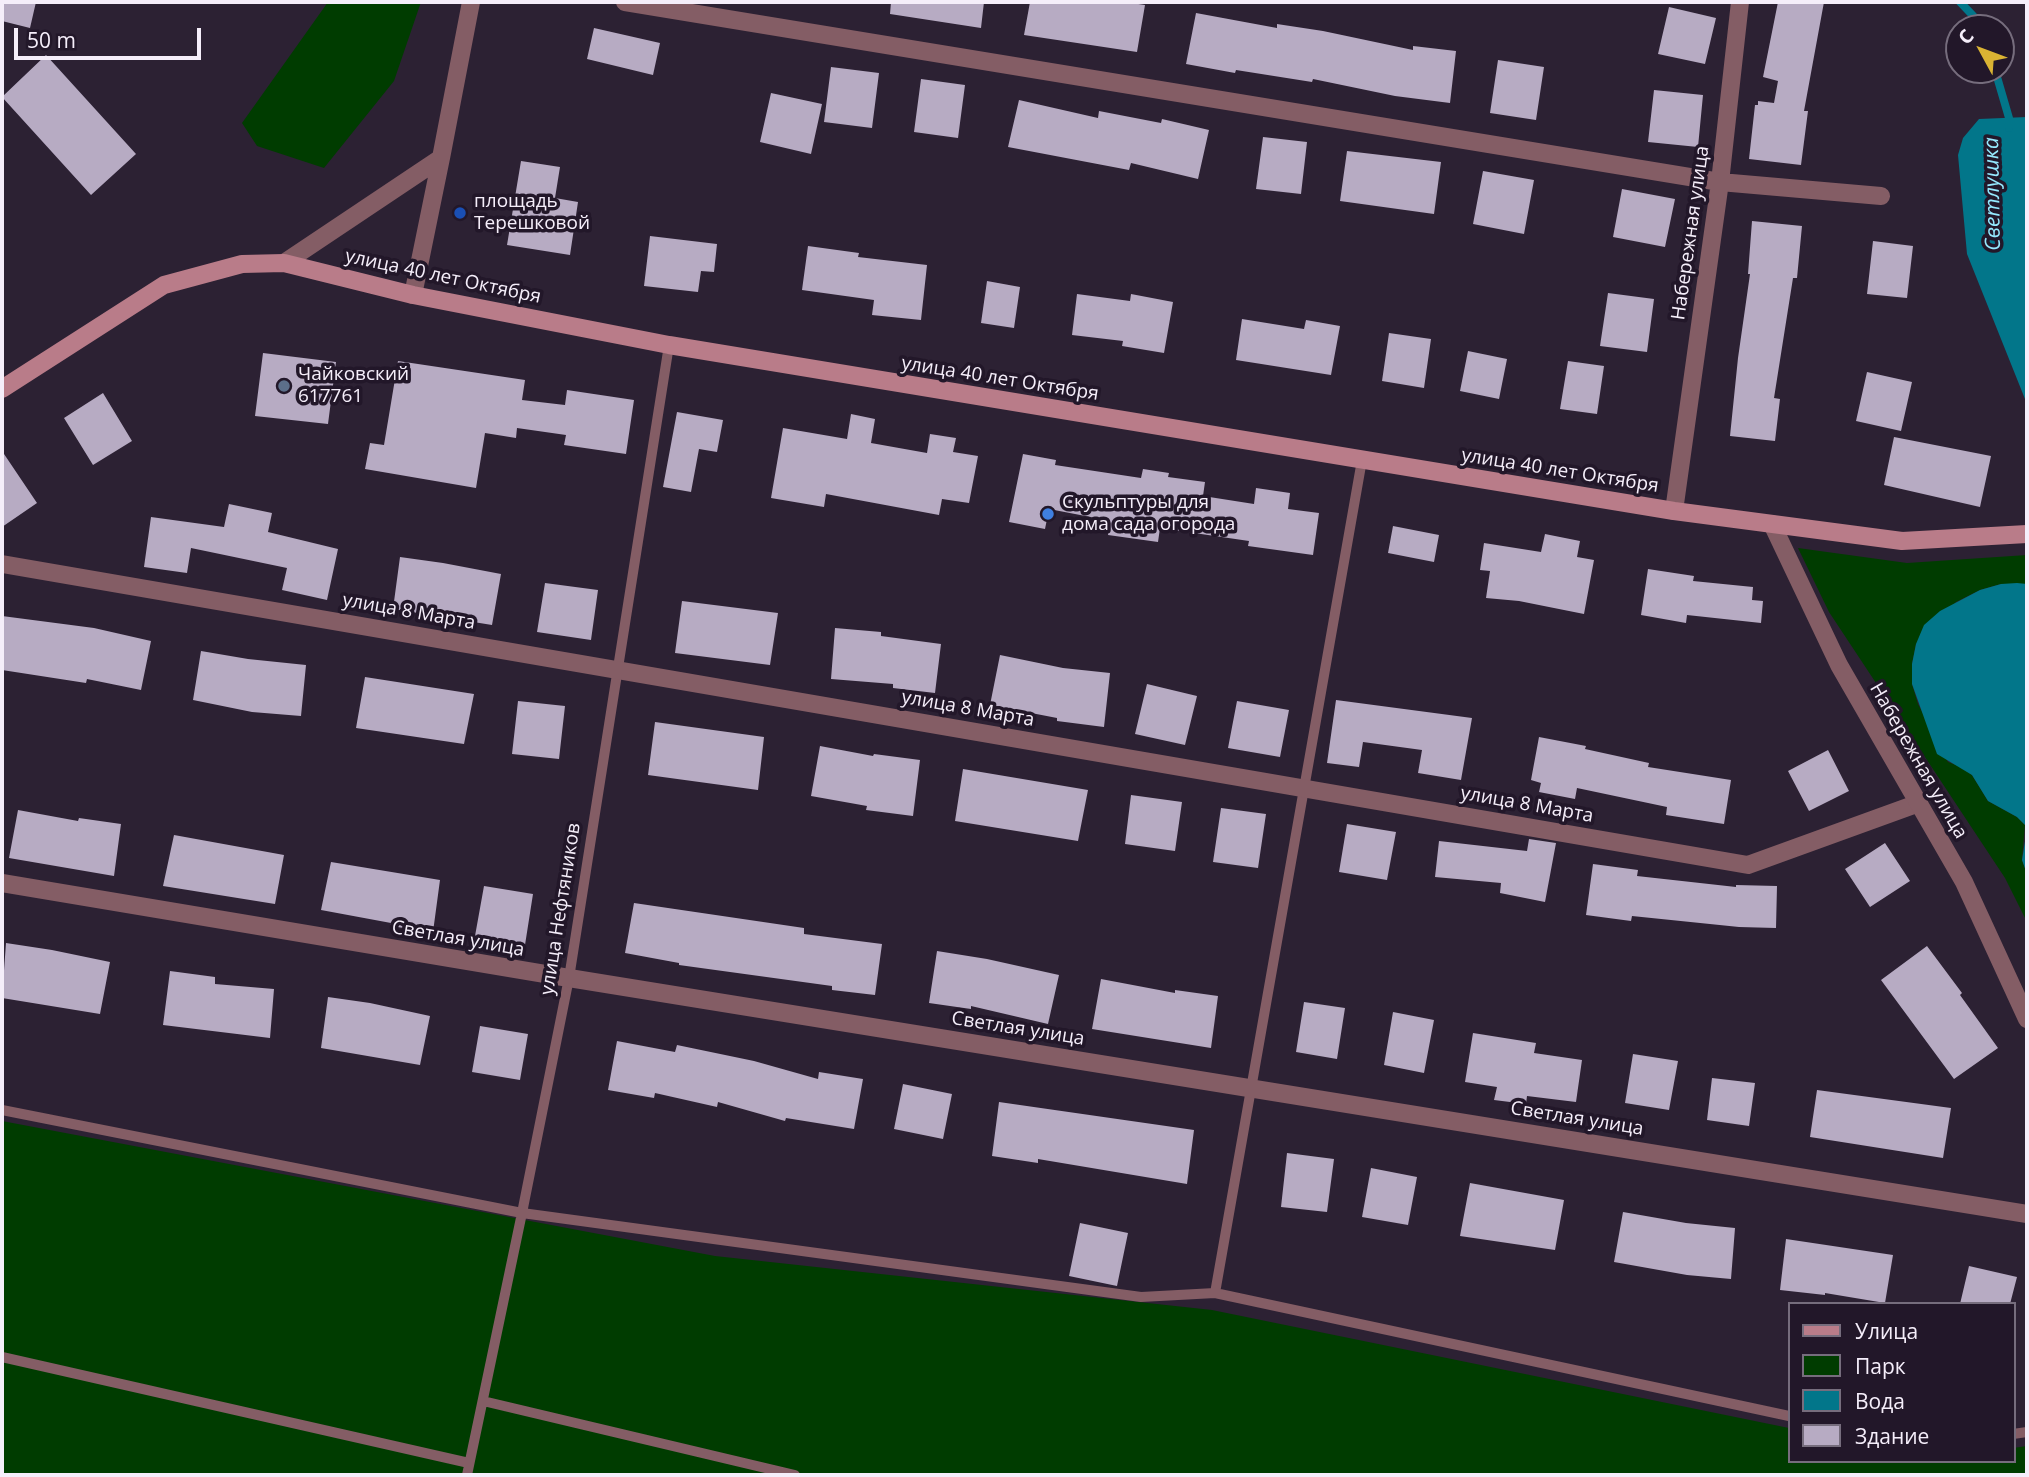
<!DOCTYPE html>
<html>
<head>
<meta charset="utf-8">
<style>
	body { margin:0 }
	#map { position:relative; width:2029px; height:1477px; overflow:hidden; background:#2c2133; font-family:"Open Sans",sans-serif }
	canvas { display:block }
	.frame { position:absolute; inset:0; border:4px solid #f5eefa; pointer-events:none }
	.legend { position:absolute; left:1788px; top:1302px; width:228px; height:161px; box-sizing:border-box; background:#221729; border:2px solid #766d7d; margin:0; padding:9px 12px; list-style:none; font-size:21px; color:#f5eefa }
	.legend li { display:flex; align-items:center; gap:14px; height:35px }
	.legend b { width:35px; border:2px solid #766d7d }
	.north { position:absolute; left:1945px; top:14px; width:70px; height:70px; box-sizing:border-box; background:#221729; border:2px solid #766d7d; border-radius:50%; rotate:311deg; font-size:19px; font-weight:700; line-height:28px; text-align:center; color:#f5eefa }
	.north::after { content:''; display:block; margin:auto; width:24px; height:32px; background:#dab333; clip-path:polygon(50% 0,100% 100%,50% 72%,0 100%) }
	.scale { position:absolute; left:14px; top:28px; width:187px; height:32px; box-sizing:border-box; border:4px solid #f5eefa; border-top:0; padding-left:9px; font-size:21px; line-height:24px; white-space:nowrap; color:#f5eefa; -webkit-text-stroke:5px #221729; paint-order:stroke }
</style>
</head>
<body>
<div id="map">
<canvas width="2029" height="1477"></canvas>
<div class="frame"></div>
<ul class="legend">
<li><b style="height:9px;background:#b97c89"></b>Улица</li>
<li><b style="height:19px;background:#003c00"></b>Парк</li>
<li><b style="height:19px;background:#02768a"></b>Вода</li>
<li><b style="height:19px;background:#b7abc3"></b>Здание</li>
</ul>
<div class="north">С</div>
<div class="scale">50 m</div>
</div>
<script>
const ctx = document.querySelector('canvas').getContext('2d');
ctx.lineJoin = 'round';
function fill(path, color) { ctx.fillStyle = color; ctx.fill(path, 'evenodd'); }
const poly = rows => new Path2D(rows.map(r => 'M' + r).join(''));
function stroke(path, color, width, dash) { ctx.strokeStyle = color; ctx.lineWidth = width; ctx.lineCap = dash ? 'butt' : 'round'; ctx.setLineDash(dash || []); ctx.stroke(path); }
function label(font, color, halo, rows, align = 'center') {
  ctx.font = font + ' "Open Sans",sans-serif'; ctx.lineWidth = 7; ctx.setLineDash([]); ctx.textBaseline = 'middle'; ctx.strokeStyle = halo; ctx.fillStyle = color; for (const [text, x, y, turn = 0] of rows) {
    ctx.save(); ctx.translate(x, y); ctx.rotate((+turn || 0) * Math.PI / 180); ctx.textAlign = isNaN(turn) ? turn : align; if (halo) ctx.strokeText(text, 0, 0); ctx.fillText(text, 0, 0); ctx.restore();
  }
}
fill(poly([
	[328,2,421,2,394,81,324,168,257,146,242,123],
	[1798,548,1907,563,2027,555,2027,584,2001,584,1980,590,1956,602,1916,644,1912,664,1912,684,1918,704,1948,762,1961,767,1972,775,1988,801,2017,817,2025,825,2022,860,2027,874,2027,922,2005,878,1829,612],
	[2,1121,715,1256,1212,1310,1789,1428,1789,1461,2013,1461,2013,1448,2027,1446,2027,1475,2,1475]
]), '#003c00');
fill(poly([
	[2027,117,2027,404,1967,254,1958,155,1963,138,1979,119],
	[2017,583,2027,584,2027,874,2022,860,2026,835,2025,825,2017,817,1988,801,1972,775,1937,754,1912,684,1912,664,1916,644,1924,625,1940,611,1980,590,2001,584]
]), '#02768a');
stroke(poly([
	[1960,2,1980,23,1982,28],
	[1995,70,2009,118,2009,128]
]), '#02768a', 8);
fill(poly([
	[2,2,36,2,30,28,2,21],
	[891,2,984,2,981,28,890,14],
	[1030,2,1125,2,1145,5,1137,52,1024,35],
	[1778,2,1824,2,1804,111,1808,111,1801,165,1749,159,1755,105,1758,105,1758,101,1774,103,1778,81,1763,77],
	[1669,7,1716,18,1705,64,1658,54],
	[1196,13,1277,28,1277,24,1323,31,1413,50,1413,46,1456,51,1450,103,1395,96,1313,79,1312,82,1236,70,1235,73,1186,64],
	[594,28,660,43,653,75,587,59],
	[46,55,136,154,91,195,2,97],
	[1498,60,1544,67,1536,120,1490,113],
	[831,67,879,73,872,128,824,122],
	[921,79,965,85,958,138,914,132],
	[1654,90,1703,95,1698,147,1648,142],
	[771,93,822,104,811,154,760,142],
	[1019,100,1098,118,1099,111,1161,123,1162,119,1209,130,1198,179,1131,163,1129,170,1008,147],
	[1263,137,1307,142,1301,194,1256,189],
	[1347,151,1441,162,1434,214,1340,201],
	[521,161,560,167,555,198,578,202,570,255,507,245],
	[1483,171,1534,180,1524,234,1473,224],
	[1622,189,1675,199,1665,247,1613,237],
	[1752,221,1802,226,1797,278,1793,278,1774,398,1780,399,1775,441,1730,436,1738,358,1750,274,1748,274],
	[650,236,717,244,714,272,701,271,698,292,644,286],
	[1873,241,1913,246,1907,298,1867,294],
	[808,246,859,253,858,257,927,265,921,320,872,315,874,300,802,290],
	[987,281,1020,287,1014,328,981,323],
	[1608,293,1654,299,1647,352,1600,346],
	[1077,294,1130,301,1131,294,1173,302,1164,353,1122,346,1123,341,1072,335],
	[1242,319,1304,329,1306,320,1340,326,1331,375,1236,360],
	[1389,333,1431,339,1424,388,1382,381],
	[1468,351,1507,359,1499,399,1460,391],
	[263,353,336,362,328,424,255,416],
	[398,361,525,380,522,400,565,405,567,390,634,400,626,454,564,445,566,435,517,428,516,438,485,433,476,488,365,469,370,443,384,445],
	[1568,361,1604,366,1597,414,1560,409],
	[1867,372,1912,382,1901,431,1856,421],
	[103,393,132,441,93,465,64,418],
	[677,412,723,420,717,452,699,449,691,492,663,487],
	[851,414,875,419,871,443,927,453,930,434,956,438,953,452,978,456,969,503,942,499,939,515,826,494,824,507,771,498,783,428,847,439],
	[1894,437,1991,456,1980,507,1884,485],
	[2,451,37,503,2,527],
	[1023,454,1056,460,1055,465,1141,478,1143,469,1169,473,1168,477,1205,482,1203,496,1254,504,1256,488,1290,493,1288,509,1319,513,1313,555,1248,546,1249,541,1160,528,1158,542,1108,535,1109,526,1100,525,1101,519,1049,509,1045,529,1009,522],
	[229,504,272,513,268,532,338,549,327,600,282,590,287,568,191,548,187,573,144,567,151,517,224,527],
	[1393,526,1439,535,1434,562,1388,553],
	[1545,534,1580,541,1577,557,1594,560,1584,614,1519,601,1486,598,1490,571,1480,570,1484,543,1541,552],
	[400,557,443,563,501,574,492,625,393,609],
	[1648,569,1694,576,1693,581,1753,587,1752,600,1763,601,1761,623,1687,615,1686,623,1641,615],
	[545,583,598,590,591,640,537,632],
	[682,601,778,613,770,665,675,653],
	[2,616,94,628,151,641,141,690,87,679,86,683,2,670],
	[835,628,881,632,881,636,941,644,935,693,893,688,893,684,831,679],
	[201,651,248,659,306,665,301,716,252,712,193,700],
	[1000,655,1063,668,1110,673,1104,727,1057,721,1057,718,990,705],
	[365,677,474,694,464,744,356,728],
	[1147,684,1197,696,1185,745,1135,734],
	[1336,700,1472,718,1461,780,1418,773,1422,750,1363,742,1359,767,1327,763],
	[518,701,565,706,559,759,512,754],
	[1237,701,1289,710,1280,757,1228,748],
	[655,722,764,737,758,790,648,775],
	[1539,737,1586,746,1585,749,1649,763,1648,767,1731,780,1724,824,1666,815,1667,807,1577,788,1575,799,1539,792,1541,783,1531,780],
	[820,746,873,756,874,754,920,760,913,816,866,810,867,806,811,796],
	[1828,750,1849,791,1809,811,1788,771],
	[963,769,1088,790,1078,841,955,821],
	[1131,795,1182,802,1175,851,1125,844],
	[1221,808,1266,814,1258,868,1213,862],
	[18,810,78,821,79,818,121,824,114,876,9,858],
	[1347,824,1396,832,1387,880,1339,872],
	[174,835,284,855,275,904,163,886],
	[1529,839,1556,843,1545,902,1500,893,1501,883,1435,877,1439,841,1527,851],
	[1885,843,1910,881,1870,907,1845,869],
	[331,862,440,880,433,932,390,926,391,923,321,910],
	[1593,864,1638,870,1637,876,1736,887,1736,885,1777,886,1776,928,1739,927,1632,916,1631,921,1586,915],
	[484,886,533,894,525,945,475,936],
	[634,903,804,928,804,934,882,944,875,995,832,990,832,986,679,965,679,963,625,953],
	[6,943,52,950,110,962,100,1014,2,998],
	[1927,946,1962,993,1960,995,1998,1048,1954,1079,1881,980],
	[937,951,987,959,1059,975,1048,1024,971,1006,971,1009,929,1003],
	[170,971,215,977,215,984,274,989,270,1038,163,1025],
	[1101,979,1175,993,1175,990,1218,996,1211,1048,1092,1029],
	[328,997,370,1003,430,1016,420,1065,321,1048],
	[1304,1002,1345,1008,1337,1059,1296,1052],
	[1393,1012,1434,1020,1424,1073,1384,1065],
	[480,1026,528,1034,520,1080,472,1072],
	[1473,1033,1536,1043,1534,1053,1582,1060,1576,1102,1527,1096,1526,1104,1494,1100,1497,1087,1465,1082],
	[617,1041,675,1052,677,1045,754,1061,818,1079,819,1072,863,1079,854,1129,786,1118,785,1121,718,1102,717,1107,655,1093,654,1098,608,1090],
	[1633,1054,1678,1061,1669,1110,1625,1103],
	[1712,1078,1755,1083,1749,1126,1707,1120],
	[903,1084,952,1094,943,1139,894,1129],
	[1817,1090,1951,1108,1943,1158,1810,1137],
	[999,1102,1194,1130,1187,1184,1038,1159,1038,1163,992,1156],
	[1287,1153,1334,1159,1327,1212,1281,1207],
	[1371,1168,1417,1177,1408,1225,1362,1217],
	[1470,1183,1564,1200,1555,1250,1460,1236],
	[1623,1212,1686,1223,1735,1228,1731,1279,1687,1275,1614,1262],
	[1080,1223,1128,1233,1117,1286,1069,1276],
	[1786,1239,1893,1255,1885,1303,1825,1293,1825,1295,1780,1290],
	[1969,1266,2017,1277,2010,1304,1960,1304]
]), '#b7abc3');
stroke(poly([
	[2,1110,522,1213,1141,1297,1215,1293,1789,1416],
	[1215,1293,1362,460],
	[2,1357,469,1463],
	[483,1401,795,1475],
	[2013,1434,2027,1432],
	[467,1475,522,1213,569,978,669,345]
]), '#845d65', 10);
stroke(poly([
	[625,2,1720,182,1881,196],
	[284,263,441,158,471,2],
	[413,295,441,158],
	[1674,511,1720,182,1740,2],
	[2,564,1748,865,1919,803],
	[2,883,569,978,2027,1214]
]), '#845d65', 18);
stroke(poly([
	[1772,524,1839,665,1964,882,2027,1019]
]), '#845d65', 18);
stroke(poly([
	[2,389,164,285,242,264,284,263,413,295,669,345,1674,511,1902,541,2027,534]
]), '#b97c89', 18);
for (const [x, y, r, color] of [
	[460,213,7,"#1a4fb4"],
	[284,386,7,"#5c6f8a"],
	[1048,514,7,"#3f7fe0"]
]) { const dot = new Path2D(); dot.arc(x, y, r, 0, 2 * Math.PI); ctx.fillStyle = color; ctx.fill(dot); stroke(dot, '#221729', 2.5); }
label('19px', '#f5eefa', '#221729', [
	["площадь",474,202],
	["Терешковой",474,224],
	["Чайковский",298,375],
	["617761",298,397],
	["Скульптуры для",1062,503],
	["дома сада огорода",1062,525]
], 'left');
label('19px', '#f5eefa', '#221729', [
	["Набережная улица",1691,233,-82],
	["улица 40 лет Октября",443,277,12],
	["улица 40 лет Октября",1000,379,9],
	["улица 40 лет Октября",1560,471,9],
	["улица 8 Марта",409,612,10],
	["улица 8 Марта",968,709,10],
	["Набережная улица",1918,761,60],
	["улица 8 Марта",1527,805,10],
	["улица Нефтяников",561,909,-81],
	["Светлая улица",458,939,10],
	["Светлая улица",1018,1029,9],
	["Светлая улица",1577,1119,9]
]);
label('italic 21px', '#95e9fe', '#221729', [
	["Светлушка",1993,194,-91]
]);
</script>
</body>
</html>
